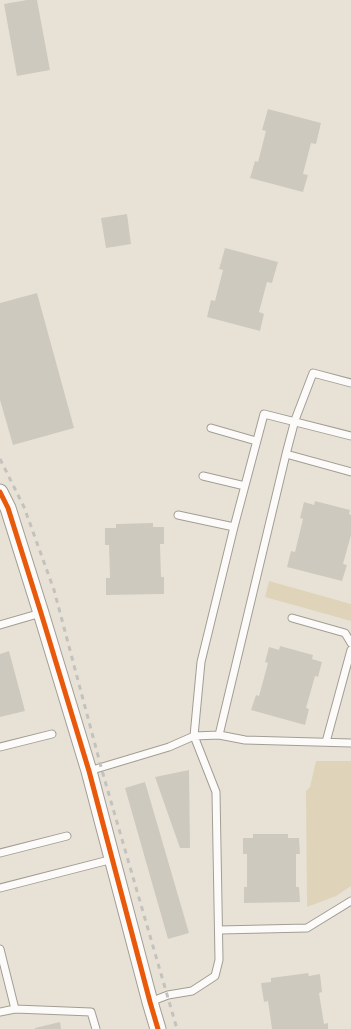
<!DOCTYPE html>
<html>
<head>
<meta charset="utf-8">
<style>
	body { margin:0 }
	canvas { display:block; background:#e8e2d6 }
</style>
</head>
<body>
<canvas width="351" height="1029"></canvas>
<script>
const ctx = document.querySelector('canvas').getContext('2d');
ctx.lineJoin = 'round';
function fill(path, color) { ctx.fillStyle = color; ctx.fill(path, 'evenodd'); }
const poly = rows => new Path2D(rows.map(r => 'M' + r).join(''));
function stroke(path, color, width, dash) { ctx.strokeStyle = color; ctx.lineWidth = width; ctx.lineCap = dash ? 'butt' : 'round'; ctx.setLineDash(dash || []); ctx.stroke(path); }
fill(poly([
	[269,581,351,604,351,621,265,597],
	[316,761,351,761,351,886,336,896,307,907,306,791,310,787]
]), '#dfd3b9');
fill(poly([
	[27,0,37,0,50,70,17,76,4,4],
	[268,109,321,123,316,144,311,143,303,174,308,175,303,192,250,178,255,161,258,162,266,131,262,130],
	[127,214,131,244,106,248,101,218],
	[225,248,278,262,272,283,267,282,259,312,264,314,260,331,207,317,211,300,215,301,223,270,219,269],
	[37,293,74,428,13,445,0,400,0,303],
	[315,501,350,510,349,514,351,515,351,535,343,564,347,565,342,581,287,567,291,551,295,552,303,519,300,518,304,502,314,505],
	[153,523,153,527,164,527,164,544,160,544,161,577,164,577,164,594,106,595,106,578,110,578,109,545,105,545,105,528,116,528,116,524],
	[280,646,313,655,312,659,322,662,318,677,315,676,306,708,309,709,305,725,251,710,256,695,259,696,268,663,265,662,269,647,279,650],
	[9,651,25,711,0,717,0,654],
	[189,770,190,848,180,848,155,777],
	[145,782,189,933,168,939,125,788],
	[253,834,288,834,288,838,299,838,300,854,296,854,296,887,299,887,300,902,244,903,244,887,247,887,247,854,243,854,243,838,253,838],
	[308,973,309,976,320,974,322,992,319,993,324,1024,328,1023,328,1029,272,1029,268,1001,264,1002,261,983,271,982,271,978],
	[60,1022,61,1029,35,1029,35,1028]
]), '#cec9bf');
const service = poly([
	[211,428,256,441],
	[286,454,295,420,313,373,351,383],
	[203,476,245,486],
	[178,515,234,527],
	[292,618,345,633,351,643],
	[0,625,41,613],
	[219,735,245,740,351,743],
	[326,742,351,650],
	[0,747,52,734],
	[89,771,169,747,194,736,219,735,286,454,351,472],
	[0,853,67,836],
	[0,888,113,859],
	[220,930,307,928,351,901],
	[0,949,15,1009,91,1012,96,1029],
	[150,1002,168,995,192,991,215,976,219,960,216,792,194,736,201,662,234,527,264,414,351,436],
	[0,1012,15,1009]
]);
const minor = poly([
	[0,492,8,508,41,613,89,771,150,1002,158,1029]
]);
stroke(service, '#a29e95', 9);
stroke(minor, '#a29e95', 17);
stroke(service, '#fcfbf9', 7);
stroke(minor, '#fcfbf9', 15);
stroke(poly([
	[0,459,24,507,54,590,101,767,177,1029]
]), '#c3c2be', 3, [5, 5]);
stroke(poly([
	[0,492,8,508,41,613,89,771,150,1002,158,1029]
]), '#e8590c', 5);
</script>
</body>
</html>
